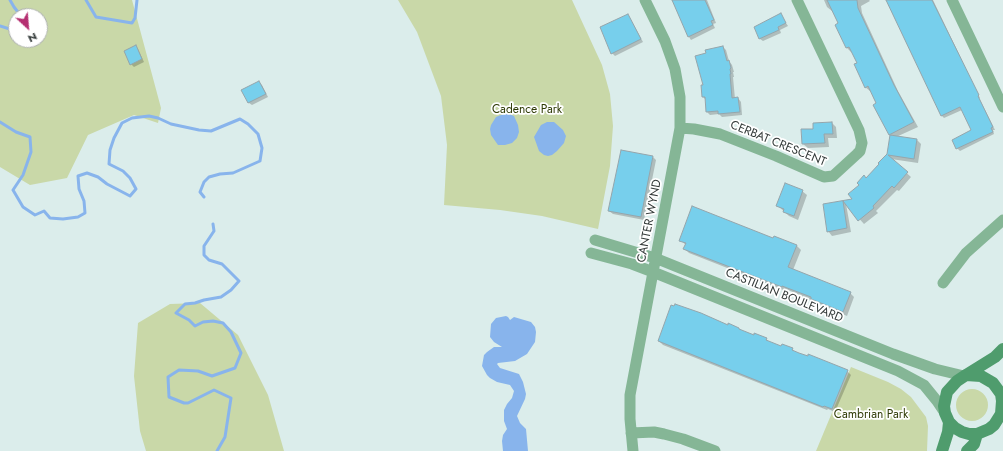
<!DOCTYPE html>
<html>
<head>
<meta charset="utf-8">
<style>
	body { margin:0 }
	#map { position:relative; width:1003px; height:451px; overflow:hidden; background:#dbedeb; font-family:Jost,sans-serif }
	canvas { display:block }
	.north { position:absolute; left:8px; top:8px; width:40px; height:40px; box-sizing:border-box; background:#fff; border:1px solid #adb0b0; border-radius:50%; rotate:154deg; font-size:11px; font-weight:700; line-height:16px; text-align:center; color:#333a39 }
	.north::after { content:''; display:block; margin:auto; width:14px; height:18px; background:#b52f71; clip-path:polygon(50% 0,100% 100%,50% 72%,0 100%) }
</style>
</head>
<body>
<div id="map">
<canvas width="1003" height="451"></canvas>
<div class="north">N</div>
</div>
<script>
const ctx = document.querySelector('canvas').getContext('2d');
ctx.lineJoin = 'round';
function fill(path, color) { ctx.fillStyle = color; ctx.fill(path, 'evenodd'); }
const poly = rows => new Path2D(rows.map(r => 'M' + r).join(''));
function stroke(path, color, width, dash) { ctx.strokeStyle = color; ctx.lineWidth = width; ctx.lineCap = dash ? 'butt' : 'round'; ctx.setLineDash(dash || []); ctx.stroke(path); }
function label(font, color, halo, rows, align = 'center') {
  ctx.font = font + ' Jost,sans-serif'; ctx.lineWidth = 3.5; ctx.setLineDash([]); ctx.textBaseline = 'middle'; ctx.strokeStyle = halo; ctx.fillStyle = color; for (const [text, x, y, turn = 0] of rows) {
    ctx.save(); ctx.translate(x, y); ctx.rotate((+turn || 0) * Math.PI / 180); ctx.textAlign = isNaN(turn) ? turn : align; if (halo) ctx.strokeText(text, 0, 0); ctx.fillText(text, 0, 0); ctx.restore();
  }
}
fill(poly([
	[0,0,132,0,161,108,158,123,134,115,88,135,67,178,30,185,0,167],
	[16,16,40,16,40,40,16,40],
	[398,0,572,0,602,65,610,94,613,126,610,166,598,229,542,216,500,210,444,205,447,145,441,96,417,32],
	[200,303,238,335,268,395,284,451,146,451,140,431,134,376,138,323,170,304],
	[851,367,888,382,901,389,911,397,926,417,928,426,927,451,816,451],
	'956 405a16 16 0 1 1 32 0a16 16 0 1 1-32 0Z'
]), '#c9d8a8');
fill(poly([
	[506,113,514,116,518,125,519,132,517,138,512,143,505,145,498,145,491,135,490,129,491,125,496,117],
	[547,122,554,122,563,130,566,136,564,143,557,151,552,155,548,156,544,155,539,151,534,137,541,125],
	[506,316,508,317,510,320,514,317,531,322,535,327,536,332,535,342,527,354,515,361,498,363,497,364,500,368,519,374,523,382,526,394,525,399,517,416,520,423,526,429,528,451,503,451,502,441,503,435,507,429,504,421,504,410,507,404,512,398,514,391,510,385,497,382,490,378,487,375,482,366,484,355,487,352,494,347,502,347,494,342,490,337,491,324,496,318]
]), '#88b4ec');
fill(poly([
	[672,0,707,0,716,23,713,24,715,28,691,40,689,37],
	[824,0,869,0,870,1,861,6,862,13,898,91,918,127,896,137,917,140,921,144,918,163,891,159,911,177,899,191,897,190,876,211,878,213,864,224,846,204,851,232,832,236,828,231,824,205,853,200,866,179,888,154,891,135,871,91,870,91,865,87,858,64,852,52,851,52,847,48,836,25,839,24,833,10,832,11,827,7],
	[886,0,933,0,980,98,979,98,995,130,993,130,994,134,960,151,957,148,953,140,972,131,962,110,944,118,942,116],
	[780,14,788,26,780,30,781,33,763,41,760,39,756,27],
	[627,15,630,18,643,42,615,56,612,53],
	[135,47,138,49,144,62,134,67,131,64,125,52],
	[723,47,726,50,729,61,732,65,734,72,733,72,734,77,733,77,735,99,738,98,741,102,742,115,722,117,719,114,710,115,707,112,706,100,703,97,707,54],
	[259,82,262,85,268,97,252,105,249,103],
	[832,123,836,127,837,138,828,138,829,147,808,148,803,144,814,129],
	[653,157,656,160,644,220,613,214,609,211],
	[802,191,807,195,798,220,789,216,777,205],
	[774,237,797,246,801,250,793,270,850,293,854,297,847,316,786,289,786,291,689,253,685,249,686,245,680,240,773,239],
	[715,321,739,329,742,332,766,339,770,343,782,347,792,349,796,353,847,371,851,375,835,412,828,409,827,410,663,345,659,341]
]), '#0003');
stroke(poly([
	[10,0,14,7,21,16],
	[86,0,96,17,132,23,135,18,137,0],
	[0,26,16,31],
	[0,122,16,132,30,137,31,152,23,175,13,190,23,207,35,215,44,211,50,218,63,219,78,217,85,213,84,201,79,189,78,176,87,173,98,177,107,184,130,196,136,189,130,178,123,171,109,164,110,150,114,138,122,123,132,118,149,116,158,118,171,124,199,130,211,131,240,119,248,124,258,134,262,148,260,161,233,173,220,174,209,177,204,182,200,192,204,197],
	[213,224,214,231,204,246,204,255,209,260,222,264,239,281,231,290,221,297,204,300,195,303,185,304,176,313,189,320,195,326,203,322,213,321,223,323,231,332,241,353,235,368,212,376,198,371,179,370,168,377,169,397,184,403,188,403,214,390,231,398,225,437,217,451]
]), '#88b4ec', 3);
const building = poly([
	[672,0,705,0,714,20,711,21,713,25,688,37,672,0],
	[827,0,857,0,858,8,894,85,914,122,889,135,873,105,876,103,868,86,865,88,854,64,857,63,849,47,846,48,835,25,838,23,827,0],
	[886,0,932,0,979,95,978,96,993,127,991,128,993,132,956,149,952,140,971,130,960,107,941,116,886,0],
	[781,13,786,23,778,27,779,30,759,39,754,27,781,13],
	[628,14,641,39,611,54,600,27,628,14],
	[136,45,142,59,130,65,124,51,136,45],
	[723,46,727,61,729,60,731,68,730,69,731,74,730,74,732,98,738,97,740,112,718,114,718,111,706,112,705,97,702,97,701,85,703,85,695,56,706,53,705,50,723,46],
	[259,81,266,94,248,103,241,90,259,81],
	[832,122,833,134,824,134,825,143,802,144,801,129,813,129,813,123,832,122],
	[890,135,917,139,914,159,888,155,908,172,894,188,892,186,873,206,874,208,858,221,843,201,847,228,827,232,823,204,852,199,848,194,859,185,857,183,864,175,866,178,879,164,878,163,887,154,890,135],
	[621,150,653,156,641,217,608,211,621,150],
	[785,183,803,190,794,216,783,212,784,209,776,206,785,183],
	[692,206,773,238,774,236,797,245,788,267,851,292,843,312,811,299,811,297,782,286,782,287,683,249,686,243,679,241,692,206],
	[675,304,701,313,728,325,728,323,739,328,739,329,754,335,754,333,767,338,766,340,781,346,782,344,793,348,792,350,799,353,808,356,808,354,848,370,832,409,824,406,823,407,658,341,671,305,674,306,675,304]
]);
fill(building, '#77cfec');
stroke(building, '#95a5ab', 1);
stroke(poly([
	[952,0,1003,107],
	[680,128,694,129,720,134,776,156,824,177,833,176,857,154,860,151,862,143,859,130,797,0],
	[595,240,655,258,893,354,935,369,964,376],
	[591,253,632,264,653,272,898,371,924,385,937,401,945,413],
	[943,283,966,253,1003,220],
	[631,433,654,432,664,434,683,439,715,451],
	[633,451,630,419,630,395,680,128,680,97,675,69,665,41,645,0]
]), '#85b696', 11);
stroke(poly([
	[966,375,981,376,993,383,1001,394,1002,401,1001,414,994,425,989,429,977,434,969,434,962,432,955,428,949,422,945,413,944,406,947,392,957,381,966,375],
	[966,375,995,357,1003,349],
	[942,451,948,432,949,422],
	[967,451,974,444,977,434]
]), '#4f9c6d', 12);
label('12px', '#2f3b06', '#fff', [
	["Cadence Park",527,110],
	["Cambrian Park",871,415]
]);
label('12px', '#333a39', '#fff', [
	["CERBAT CRESCENT",778,144,22],
	["CANTER WYND",650,221,-79],
	["CASTILIAN BOULEVARD",784,296,22]
]);
</script>
</body>
</html>
